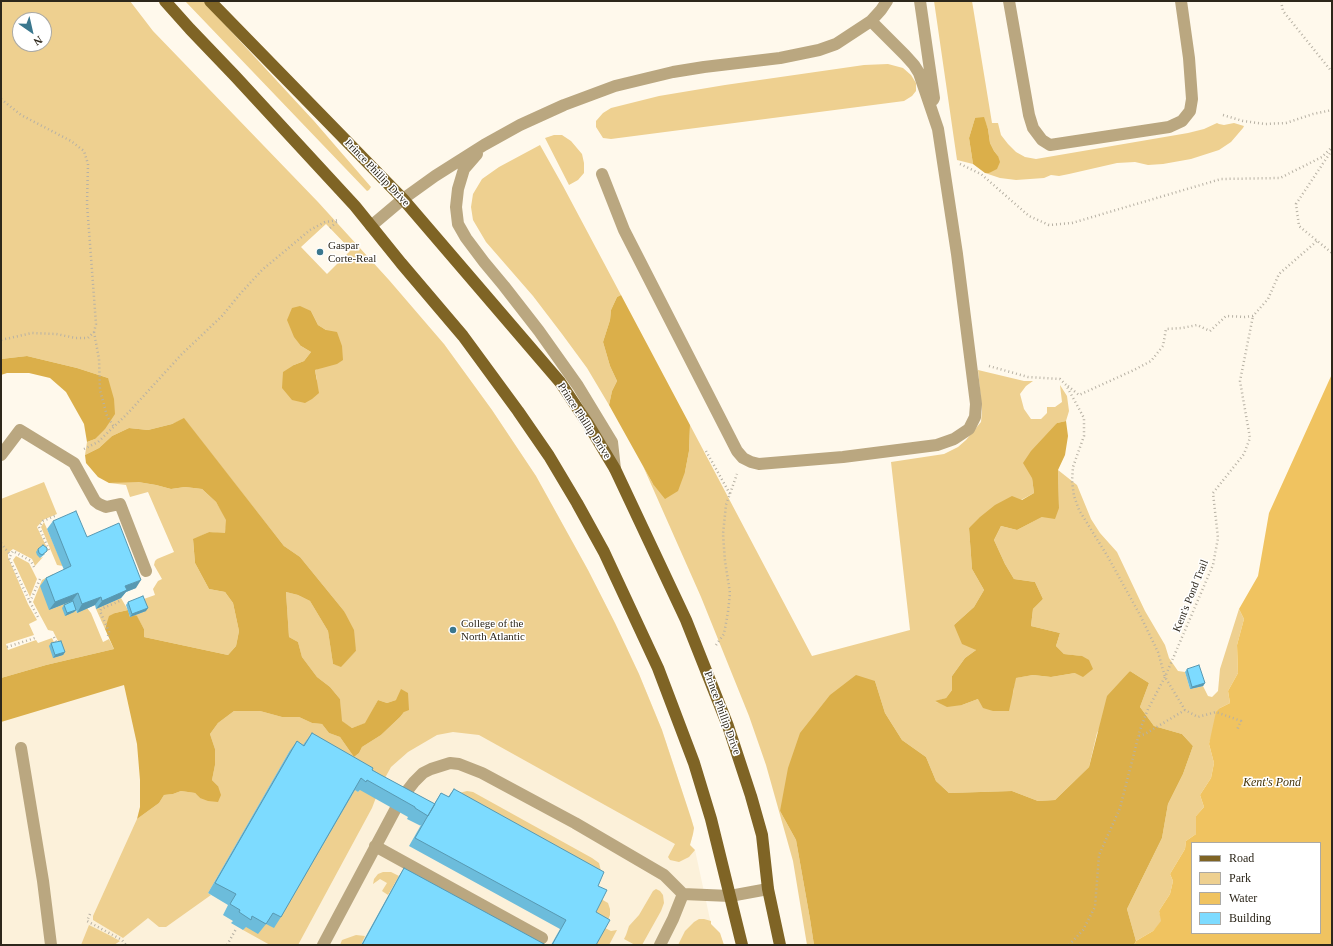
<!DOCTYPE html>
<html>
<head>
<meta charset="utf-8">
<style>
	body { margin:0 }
	#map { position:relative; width:1333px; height:946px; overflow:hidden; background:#fff9ec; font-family:"Times New Roman",serif }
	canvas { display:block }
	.frame { position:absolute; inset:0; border:2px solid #2d271b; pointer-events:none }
	.legend { position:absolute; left:1191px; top:842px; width:130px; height:92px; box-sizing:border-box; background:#fff; border:1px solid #aba9a4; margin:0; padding:5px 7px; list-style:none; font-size:12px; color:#2d271b }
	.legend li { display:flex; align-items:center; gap:8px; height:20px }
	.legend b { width:20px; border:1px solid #aba9a4 }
	.north { position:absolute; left:12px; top:12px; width:40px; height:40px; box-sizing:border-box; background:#fff; border:1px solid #aba9a4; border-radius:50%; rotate:146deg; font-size:11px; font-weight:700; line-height:16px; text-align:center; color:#2d271b }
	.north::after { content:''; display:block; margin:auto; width:14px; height:18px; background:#3a778e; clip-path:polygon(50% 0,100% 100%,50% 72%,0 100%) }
</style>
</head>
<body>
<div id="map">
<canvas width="1333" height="946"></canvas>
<div class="frame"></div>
<ul class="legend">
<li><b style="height:5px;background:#7f6425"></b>Road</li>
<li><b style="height:11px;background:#eed090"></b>Park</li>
<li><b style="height:11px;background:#f0c360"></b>Water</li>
<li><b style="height:11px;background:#7ddbff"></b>Building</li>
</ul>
<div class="north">N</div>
</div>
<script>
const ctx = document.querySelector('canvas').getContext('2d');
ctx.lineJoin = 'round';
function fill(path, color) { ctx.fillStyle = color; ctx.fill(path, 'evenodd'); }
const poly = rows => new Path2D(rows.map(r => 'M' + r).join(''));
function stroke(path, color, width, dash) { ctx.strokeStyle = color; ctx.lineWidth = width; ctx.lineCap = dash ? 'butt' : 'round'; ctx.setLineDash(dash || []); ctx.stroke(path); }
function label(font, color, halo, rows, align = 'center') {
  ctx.font = font + ' "Times New Roman",serif'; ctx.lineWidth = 3; ctx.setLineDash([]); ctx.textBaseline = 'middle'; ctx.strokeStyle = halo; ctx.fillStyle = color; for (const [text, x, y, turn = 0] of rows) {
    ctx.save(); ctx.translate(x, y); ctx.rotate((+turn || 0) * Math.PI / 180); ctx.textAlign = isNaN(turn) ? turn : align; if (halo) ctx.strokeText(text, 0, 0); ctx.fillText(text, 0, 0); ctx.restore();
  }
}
fill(poly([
	[444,344,492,410,536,476,588,570,615,623,639,674,662,730,691,818,694,828,693,834,690,845,695,850,711,924,720,933,724,945,1,945,1,678,290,668,284,546]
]), '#fcf1da');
fill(poly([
	[1,1,130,1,153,31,318,202,389,280,444,344,492,410,536,476,588,570,615,623,639,674,662,730,691,818,694,828,693,834,690,845,695,850,689,857,679,862,670,860,668,857,675,844,479,735,453,732,437,735,408,752,391,767,380,787,372,808,298,945,270,945,243,930,354,789,358,792,360,790,289,752,208,893,211,895,166,927,159,927,148,918,123,938,93,920,93,916,137,819,159,803,164,795,173,794,181,791,195,793,200,798,218,786,212,780,215,765,215,749,210,734,218,723,234,711,260,711,282,717,299,717,312,723,322,724,329,733,340,737,354,757,359,753,362,747,381,735,400,717,404,712,396,700,387,703,378,700,366,723,352,728,341,721,340,699,330,687,317,677,302,657,298,642,289,637,286,592,298,595,310,601,328,631,333,664,341,666,356,651,344,611,300,557,284,546,184,419,172,424,148,430,129,428,112,436,99,448,85,455,87,442,95,439,108,378,77,368,27,356,1,359],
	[20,20,44,20,44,44,20,44],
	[326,224,351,250,327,274,301,247],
	[311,311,318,325,326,330,325,366,315,370,317,380,294,365,304,361,311,352,301,346],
	[185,1,203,1,314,121,371,187,369,190,367,191],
	[934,1,972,1,992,123,998,123,1001,135,1008,144,1016,152,1025,157,1036,159,1188,133,1204,129,1217,123,1219,124,1224,125,1234,123,1244,126,1243,128,1231,142,1219,150,1191,159,1163,164,1148,165,1135,162,1117,163,1069,174,1059,176,1051,175,1044,178,1016,180,1000,178,985,173,989,173,998,156,994,151,990,143,988,129,986,124,975,118,969,138,973,164,957,160],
	[888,64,903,68,911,75,916,83,916,91,912,96,904,101,611,139,603,138,596,127,596,121,603,113,611,108,659,96,725,85,864,65],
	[554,135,562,135,571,141,582,154,584,163,584,173,578,180,569,185,545,138],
	[540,145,563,186,621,295,617,297,611,310,610,320,603,342,610,366,617,381,612,391,609,405,587,368,562,334,533,296,486,242,473,220,471,207,473,194,482,179,499,167],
	[978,370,1024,381,1033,381,1026,386,1020,394,1024,409,1031,419,1041,419,1047,413,1047,407,1055,407,1062,402,1060,385,1067,396,1069,411,1066,421,1057,423,1032,478,1034,493,969,528,972,569,984,590,974,607,954,625,976,650,965,658,952,676,952,690,946,698,935,702,962,705,978,699,1013,693,1015,678,1033,675,1051,677,1075,673,1081,656,1064,654,1056,646,1060,633,1031,626,1033,609,1043,599,1035,582,1014,579,1005,564,994,540,1001,526,1017,530,1059,508,1058,470,1077,485,1091,519,1100,533,1117,552,1145,611,1165,645,1169,658,1178,671,1185,672,1190,689,1203,686,1208,696,1212,697,1218,691,1220,669,1239,609,1244,619,1237,645,1238,673,1228,691,1230,703,1220,708,1209,744,1214,763,1211,778,1200,795,1204,807,1196,816,1196,834,1186,841,1185,849,1170,874,1173,881,1170,894,1159,911,1162,921,1153,931,1136,941,1127,909,1162,838,1168,804,1183,774,1193,746,1182,734,1154,726,1140,707,1149,683,1130,671,1097,733,1089,767,1055,800,1038,801,1012,791,949,793,936,781,926,757,902,740,885,713,875,681,780,811,796,840,810,919,814,945,807,945,793,861,766,765,749,716,701,597,643,466,653,484,685,472,689,451,690,425,812,656,910,630,891,462,944,454,958,447,966,440,981,422,982,411],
	[44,482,57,514,43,520,37,527,48,550,40,558,43,557,35,566,32,559,13,549,8,553,8,557,28,604,37,620,29,624,34,635,6,644,8,650,36,640,38,643,52,638,55,644,53,658,63,655,59,643,53,631,48,630,33,602,42,580,53,574,59,577,49,610,72,601,77,613,87,608,91,613,103,642,109,639,114,649,46,665,1,678,1,499],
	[121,482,138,482,156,485,171,489,185,487,202,489,216,502,227,520,225,534,209,532,193,540,195,563,209,589,225,592,233,603,239,631,236,646,228,655,144,637,144,629,137,617,135,615,145,611,141,600,155,595,153,589,158,581,162,579,154,565,155,561,157,559,174,552,148,492,130,497,126,485,109,483],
	[44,522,63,566,57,565,41,527],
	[16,556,29,563,37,579,30,597,13,560],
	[121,598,128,610,115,613,106,625,105,629,96,609],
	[467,791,473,792,592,858,599,863,601,871,459,793],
	[383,872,391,872,399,876,388,895,382,891,387,883,380,879,373,884,374,879,378,874],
	[656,889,660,891,663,895,664,903,661,911,642,945,635,945,624,939,626,935,629,926,639,915,653,891],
	[601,899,608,903,610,909,610,915,605,928,611,931,617,930,609,945,595,945,590,920],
	[699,919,704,919,711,921,711,924,720,933,724,945,678,945,685,931,694,922],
	[89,925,111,936,120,941,114,945,81,945],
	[356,935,365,936,361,945,340,945,342,940]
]), '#eed090');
fill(poly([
	[984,117,988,129,990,143,994,151,998,156,1000,162,997,169,989,173,985,173,973,164,969,138,975,118],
	[621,295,690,425,689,451,685,472,678,491,665,499,653,484,609,405,612,391,617,381,610,366,603,342,610,320,611,310,617,297],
	[300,306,311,311,318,325,326,330,337,332,342,346,343,360,337,364,315,370,319,393,312,399,305,403,292,400,282,388,283,372,294,365,304,361,311,352,301,346,294,337,287,320,292,308],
	[27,356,77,368,108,378,114,399,115,414,105,429,95,439,87,442,84,424,66,392,50,378,29,373,7,373,1,375,1,359],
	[184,418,284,546,300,557,344,611,354,630,356,651,341,667,333,664,328,631,310,601,298,595,286,592,289,637,298,642,302,657,317,677,330,687,340,699,342,721,352,728,365,723,378,700,387,703,396,700,401,689,408,693,409,710,404,712,400,717,381,735,362,747,359,753,354,757,340,737,329,733,322,724,312,723,299,717,282,717,260,711,234,711,218,723,210,734,215,749,215,765,212,780,218,786,221,795,218,802,208,801,200,798,195,793,181,791,173,794,164,795,159,803,137,819,140,807,140,780,137,744,124,685,1,722,1,678,46,665,114,649,105,629,109,616,115,613,128,610,130,617,135,615,137,616,144,629,144,637,228,655,236,646,239,631,233,603,225,592,209,589,195,563,193,539,209,532,225,533,226,520,216,502,202,489,185,487,171,489,156,485,138,482,109,483,98,477,86,463,85,455,99,448,112,436,129,428,148,430,172,424],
	[1066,421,1068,436,1065,455,1058,470,1059,508,1055,519,1042,517,1017,530,1001,526,994,540,1005,564,1014,579,1035,582,1043,599,1033,609,1031,626,1060,633,1056,646,1064,654,1082,656,1089,660,1093,669,1083,677,1075,673,1051,677,1033,675,1016,678,1009,711,993,711,983,708,978,699,962,705,947,707,935,701,946,698,952,690,952,676,965,658,976,650,962,644,954,625,974,607,984,590,972,569,969,528,980,517,995,505,1012,496,1022,500,1034,493,1032,478,1023,463,1031,451,1057,423],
	[1130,671,1149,683,1140,707,1154,726,1182,734,1193,746,1183,774,1168,804,1162,838,1127,909,1136,941,1134,945,814,945,810,919,796,840,780,811,788,768,800,733,830,695,856,675,875,681,885,713,902,740,926,757,936,781,949,793,1012,791,1038,801,1055,800,1089,767,1107,696]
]), '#dbaf4a');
fill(poly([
	[1332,374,1332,945,1134,945,1136,941,1153,931,1161,921,1159,911,1170,894,1173,881,1170,874,1185,849,1186,841,1196,834,1196,816,1204,807,1200,795,1211,778,1214,763,1209,744,1216,712,1220,708,1230,703,1228,691,1238,673,1237,645,1244,619,1239,609,1258,576,1269,513],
	[1192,843,1320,843,1320,933,1192,933]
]), '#f0c360');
stroke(poly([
	[1281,1,1283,11,1332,72],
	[1,99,21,115,71,141,84,151,88,164,87,204,96,324,94,332,88,338,76,338,56,334,32,333,1,340],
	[1223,115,1243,121,1265,124,1286,123,1313,114,1332,110],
	[1332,150,1296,204,1299,226,1332,253],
	[960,164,981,174,1029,216,1049,225,1072,223,1221,179,1280,178,1322,157,1332,147],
	[330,228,339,220],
	[94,332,99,359,100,390,107,416,114,427],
	[989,366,1028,377,1060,379,1066,385,1084,418,1084,436,1073,467,1072,481,1074,496,1079,510,1108,557,1140,615,1158,652,1165,677,1185,710,1198,717,1216,712,1241,721,1237,730],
	[1068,386,1079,395,1134,370,1151,361,1163,346,1166,329,1182,328,1197,325,1210,331,1226,316,1244,317,1253,316,1268,299,1279,274,1317,241],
	[84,449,98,442,128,413,181,355,222,316,240,294,262,270,310,230,325,222,339,220],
	[706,451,730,494],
	[1,543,11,556],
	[49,550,39,527,43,521,57,515],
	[34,567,31,561,13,551,9,558,30,602,39,619],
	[30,602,40,579],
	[108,636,109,632,100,611,101,609,122,600],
	[54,637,57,644],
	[716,645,724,634,728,612,730,593,725,561,723,534,726,505,737,474],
	[7,647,35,638],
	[1139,736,1145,734,1185,710],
	[90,914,87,921,122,940,126,945],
	[227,945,236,929],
	[1069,945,1083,930,1095,907,1099,855,1120,808,1140,730,1148,709,1165,677,1213,565,1218,538,1213,493,1244,454,1250,438,1240,381,1253,316]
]), '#b7b1a4', 2.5, [1, 3]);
stroke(poly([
	[920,1,934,98,933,100],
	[1009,1,1029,115,1033,128,1042,140,1050,145,1169,127,1182,121,1190,111,1192,99,1189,58,1181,1],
	[477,154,464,169,458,189,456,207,458,224,466,238,484,262,504,286,539,331,578,386,612,442,615,469],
	[602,174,624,230,737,451,743,458,751,462,759,464,843,457,937,445,954,439,969,429,975,417,976,404,957,254,938,129,919,73,914,65,905,55,871,21],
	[371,226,403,199,435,176,484,145,520,125,564,105,615,86,673,72,704,67,780,58,819,50,836,44,871,21,881,10,887,1],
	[1,455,20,430,74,463,95,501,99,504,106,507,120,504,146,571],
	[21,748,43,881,51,945],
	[400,800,414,782,423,773,431,769,450,763,459,764,482,773,575,823,664,875,683,894],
	[375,846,542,938],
	[323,945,395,810],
	[660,945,673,919,683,894,730,896,768,889]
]), '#baa780', 12);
stroke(poly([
	[165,1,190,29,235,76,355,206,401,263,463,336,518,411,549,456,577,503,604,552,658,668,694,763,711,819,742,945],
	[210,1,403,199,560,382,588,424,615,469,686,620,728,726,751,796,762,835,768,889,780,945]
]), '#7f6425', 12);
fill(poly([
	[53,521,87,537,136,588,126,592,121,598,96,609,95,605,77,613,76,610,74,612,65,616,62,608,64,605,72,601,49,610,40,586,46,578,64,570,47,529],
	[38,549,45,554,40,558,37,555,36,552],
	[128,602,146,611,130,617,126,605],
	[51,643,65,652,63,655,53,658,49,646],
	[1187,669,1205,683,1203,686,1190,689,1185,672],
	[312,733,381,775,434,804,441,793,448,797,454,789,598,886,596,912,596,945,551,945,560,929,409,846,421,825,421,826,407,819,408,817,360,790,358,792,355,790,281,917,274,928,266,924,258,934,246,927,243,930,231,923,233,921,223,915,228,905,208,893,289,752,297,741,303,745],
	[404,868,546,945,361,945,399,876]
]), '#6cbcdb');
fill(poly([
	[141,580,136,588,126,592,121,598,96,609,102,601,125,586],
	[78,593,72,601,49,610,55,602],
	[101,597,95,605,77,613,82,604],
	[148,608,146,611,130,617,132,614],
	[76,610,74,612,65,616,67,613],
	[65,652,63,655,53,658,55,655],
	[1205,683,1203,686,1190,689,1192,687]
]), '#5899b2');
const building = poly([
	[76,511,87,537,119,523,141,580,125,586,127,590,102,601,101,597,82,604,78,593,55,602,46,578,71,566,53,521,76,511],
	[43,545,47,548,47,551,42,555,39,553,38,549,43,545],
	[143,596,148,608,132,614,128,602,143,596],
	[73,601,76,610,67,613,64,605,73,601],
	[61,641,65,652,55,655,51,643,61,641],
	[1199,665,1205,683,1192,687,1187,669,1199,665],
	[312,733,373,768,372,770,381,775,435,804,428,816,415,808,415,807,367,780,366,782,361,778,281,917,273,913,266,924,252,916,251,920,239,912,240,910,230,904,236,894,215,883,297,741,304,746,312,733],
	[454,789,604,872,598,886,607,890,596,912,610,920,596,945,552,945,566,920,415,838,441,793,449,797,454,789],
	[404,868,546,945,362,945,404,868]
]);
fill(building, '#7ddbff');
stroke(building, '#5899b2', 1);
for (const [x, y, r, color] of [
	[320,252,4,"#3a778e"],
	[453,630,4,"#3a778e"]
]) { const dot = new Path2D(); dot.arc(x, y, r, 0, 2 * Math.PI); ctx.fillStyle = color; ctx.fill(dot); stroke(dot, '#fff', 1.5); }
label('11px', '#2d271b', '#fff', [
	["Prince Phillip Drive",377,173,46],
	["Prince Phillip Drive",584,421,57],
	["Kent's Pond Trail",1191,596,-68],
	["Prince Phillip Drive",722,713,70]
]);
label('11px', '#2d271b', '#fff', [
	["Gaspar",328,246],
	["Corte-Real",328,259],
	["College of the",461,624],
	["North Atlantic",461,637]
], 'left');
label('italic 12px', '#463408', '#fff', [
	["Kent's Pond",1272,783]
]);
</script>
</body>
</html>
